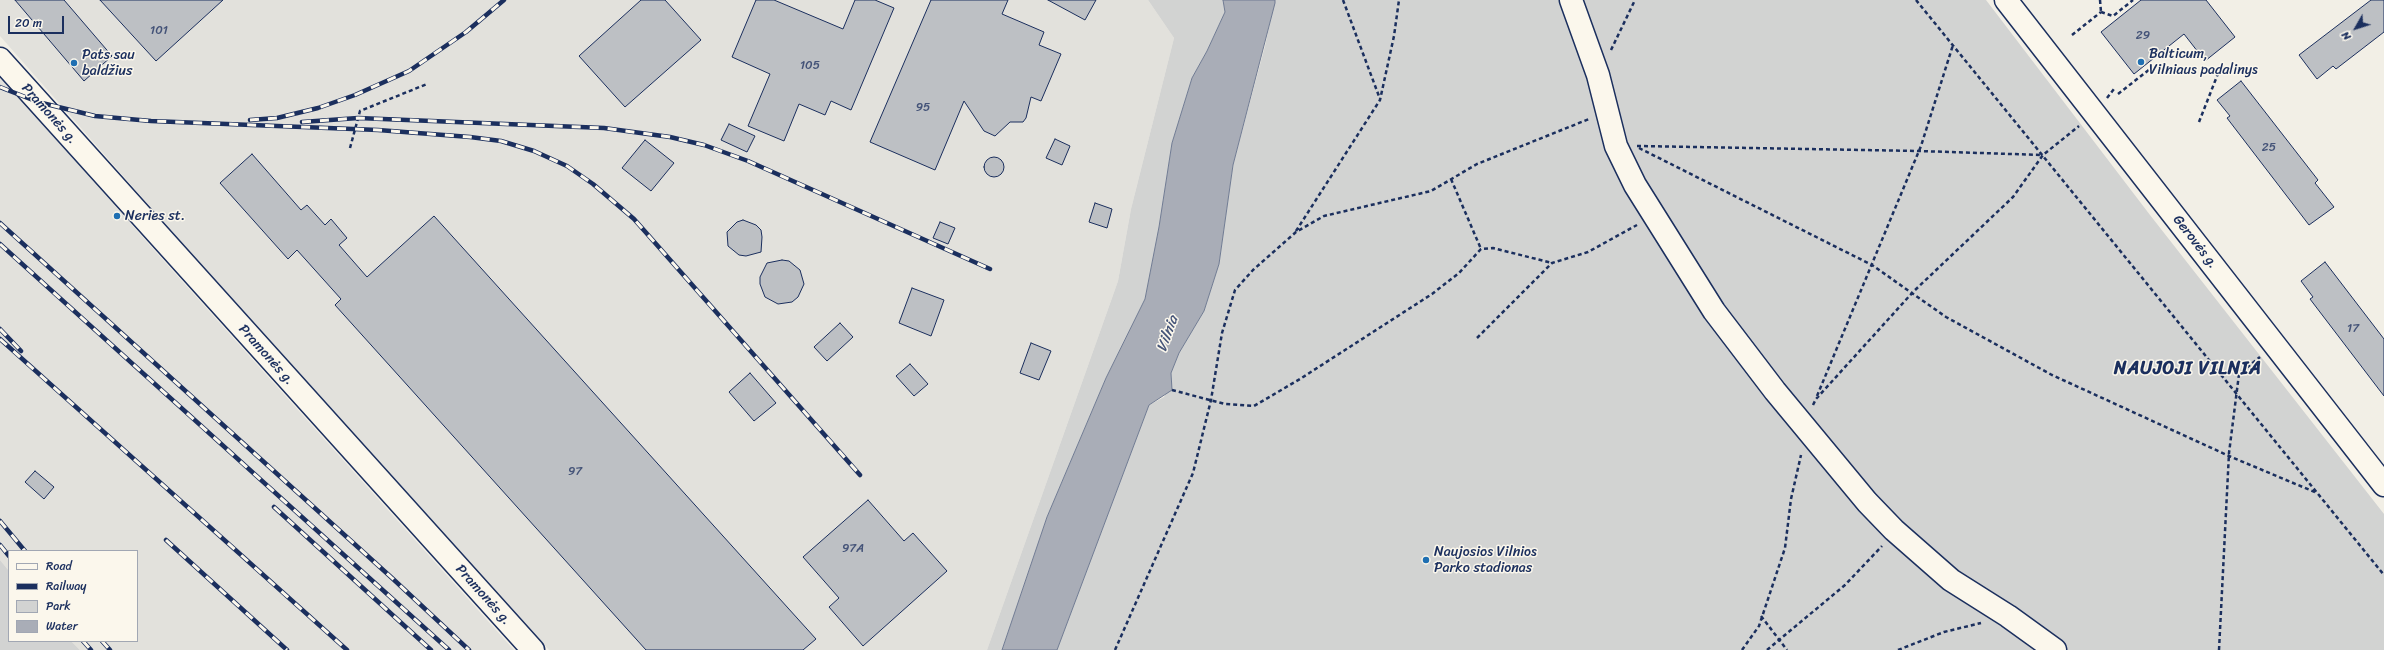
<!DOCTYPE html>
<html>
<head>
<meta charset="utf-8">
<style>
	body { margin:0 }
	#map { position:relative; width:2384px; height:650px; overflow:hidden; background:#f2efe6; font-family:Sriracha,sans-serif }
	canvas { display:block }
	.legend { position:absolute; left:8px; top:550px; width:130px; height:92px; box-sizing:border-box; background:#fbf7ec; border:1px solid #a1a7b3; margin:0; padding:5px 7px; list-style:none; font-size:12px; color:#1b2f5e }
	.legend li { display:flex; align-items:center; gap:8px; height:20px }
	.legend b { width:20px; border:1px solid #a1a7b3 }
	.north { position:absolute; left:2336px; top:8px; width:40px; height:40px; -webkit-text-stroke:3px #fbf7ec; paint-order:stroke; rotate:231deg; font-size:11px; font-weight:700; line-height:16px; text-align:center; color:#1b2f5e }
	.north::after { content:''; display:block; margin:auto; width:14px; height:18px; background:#1b2f5e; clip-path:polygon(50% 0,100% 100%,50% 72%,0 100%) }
	.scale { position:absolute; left:8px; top:16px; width:56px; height:18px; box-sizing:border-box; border:2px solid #1b2f5e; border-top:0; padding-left:5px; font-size:12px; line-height:14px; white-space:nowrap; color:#1b2f5e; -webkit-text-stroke:3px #fbf7ec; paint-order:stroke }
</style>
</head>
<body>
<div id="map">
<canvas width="2384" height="650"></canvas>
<ul class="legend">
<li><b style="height:5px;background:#fbf7ec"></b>Road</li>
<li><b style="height:5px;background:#1b2f5e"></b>Railway</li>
<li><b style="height:11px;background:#d2d3d2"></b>Park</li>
<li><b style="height:11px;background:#a9adb7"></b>Water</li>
</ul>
<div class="north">N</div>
<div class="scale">20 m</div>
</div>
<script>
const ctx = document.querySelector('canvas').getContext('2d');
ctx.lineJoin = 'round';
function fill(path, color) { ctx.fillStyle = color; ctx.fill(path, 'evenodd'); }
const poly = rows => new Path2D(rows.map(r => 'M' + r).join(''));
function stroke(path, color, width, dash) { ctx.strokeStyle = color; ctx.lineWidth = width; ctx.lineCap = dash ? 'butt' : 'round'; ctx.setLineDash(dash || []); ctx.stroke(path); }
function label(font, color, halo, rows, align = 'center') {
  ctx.font = font + ' Sriracha,sans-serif'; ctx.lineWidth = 3; ctx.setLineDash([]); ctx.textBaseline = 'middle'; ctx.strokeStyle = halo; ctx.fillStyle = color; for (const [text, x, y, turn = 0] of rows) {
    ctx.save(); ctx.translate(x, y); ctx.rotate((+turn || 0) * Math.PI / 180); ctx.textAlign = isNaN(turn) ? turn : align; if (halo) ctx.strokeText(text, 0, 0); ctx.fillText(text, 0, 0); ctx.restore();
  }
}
fill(poly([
	[0,0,1148,0,1174,38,1131,209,1118,281,987,650,549,650,183,244,0,36],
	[0,76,155,251,514,650,80,650,71,641,137,641,137,551,9,551,9,571,0,560]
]), '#e2e1dc');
fill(poly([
	[1148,0,1223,0,1225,12,1207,51,1192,78,1172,143,1159,228,1145,299,1106,378,1047,517,1002,650,987,650,1118,281,1131,209,1174,38],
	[1275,0,1986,0,2150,215,2384,514,2384,650,1057,650,1149,405,1164,397,1172,382,1171,373,1179,353,1204,311,1219,264,1233,165,1265,46],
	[0,560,9,571,9,641,71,641,80,650,0,650]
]), '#d2d3d2');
const water = poly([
	[1223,0,1275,0,1275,3,1233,165,1219,264,1204,311,1179,353,1171,373,1172,390,1149,405,1057,650,1002,650,1047,517,1106,378,1145,299,1159,227,1172,143,1192,78,1207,51,1225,12,1223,0]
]);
fill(water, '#a9adb7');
stroke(water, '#707b93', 1);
const building = poly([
	[15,0,64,0,112,56,84,81,15,0],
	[100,0,223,0,156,61,100,0],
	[641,0,665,0,701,40,625,107,579,56,641,0],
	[756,0,774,0,843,29,855,0,875,0,894,8,851,110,831,101,825,115,799,104,784,141,748,126,770,74,732,57,756,0],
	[931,0,1008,0,1002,14,1044,32,1039,45,1061,54,1041,101,1031,97,1026,118,1023,122,1010,122,995,136,984,131,964,101,935,170,870,142,931,0],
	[1048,0,1096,0,1085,20,1048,0],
	[2141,0,2206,0,2235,37,2205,61,2184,34,2134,74,2101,32,2141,0],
	[2371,0,2384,0,2384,32,2336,69,2333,66,2317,79,2299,55,2371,0],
	[2241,81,2318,180,2315,183,2334,207,2309,225,2227,118,2230,116,2217,100,2241,81],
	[729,124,755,136,747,152,721,140,729,124],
	[1055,139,1070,146,1062,165,1046,158,1055,139],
	[645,140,674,163,651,191,622,168,645,140],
	[252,154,301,210,307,205,325,225,331,219,347,238,339,245,367,277,434,216,816,639,803,650,646,650,335,305,341,299,297,250,288,259,220,183,252,154],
	'984 167a10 10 0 1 1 20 0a10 10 0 1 1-20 0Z',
	[1095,203,1112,209,1107,228,1089,222,1095,203],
	[743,220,756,225,761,230,762,237,761,252,746,256,739,255,728,246,727,232,737,222,743,220],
	[940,222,955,228,948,244,933,238,940,222],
	[782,260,789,261,800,270,804,284,798,297,792,302,778,304,765,297,760,284,760,277,767,263,782,260],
	[2325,262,2384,339,2384,396,2310,299,2313,297,2301,281,2325,262],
	[912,288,944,300,931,336,899,323,912,288],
	[840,323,853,337,827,361,814,347,840,323],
	[1031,343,1051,351,1039,380,1020,373,1031,343],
	[910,364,928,384,914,396,896,376,910,364],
	[750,373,776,403,754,421,729,392,750,373],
	[35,471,54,487,44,499,25,482,35,471],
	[868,500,904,541,913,533,947,571,863,646,829,607,839,598,803,557,868,500]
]);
fill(building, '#bdc0c4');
stroke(building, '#1b2f5e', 1);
const minor = poly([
	[1571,0,1598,75,1616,146,1635,185,1714,311,1775,391,1867,502,1894,530,1951,580,2008,616,2055,650],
	[2006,0,2384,485]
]);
const primary = poly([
	[0,59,533,650]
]);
stroke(minor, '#1b2f5e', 25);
stroke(primary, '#1b2f5e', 25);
stroke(poly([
	[1343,0,1380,99],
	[1916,0,2384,575],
	[2100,0,2101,12],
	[2101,12,2113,16,2133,0],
	[2072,35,2101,12],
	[1611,50,1635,0],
	[2118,94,2150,69],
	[2107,98,2114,89],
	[2199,122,2219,71],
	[1637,146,1919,151,2042,155],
	[350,148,360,111,427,84],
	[1639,148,1872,265,1946,317,2052,375,2229,456,2317,493],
	[1451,179,1481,249],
	[1296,231,1380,100,1394,36,1399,0],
	[1477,338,1552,263,1588,252,1637,225],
	[1172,390,1225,404,1254,406,1300,379,1432,294,1459,273,1481,249,1493,248,1552,263],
	[1817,396,1921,146,1953,45],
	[1813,405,1816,399,1913,292,2013,197,2043,155,2079,126],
	[1761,616,1787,650],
	[1115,650,1193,473,1211,400,1222,333,1235,290,1253,270,1296,232,1324,216,1431,191,1477,164,1589,119],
	[1742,650,1759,626,1785,548,1791,499,1801,455],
	[1767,650,1845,585,1882,546],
	[1898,650,1944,632,1981,623],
	[2219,650,2229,453,2239,374,2260,357]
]), '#1b2f5e', 2.5, [4, 3]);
stroke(minor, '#fbf7ec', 22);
stroke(primary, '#fbf7ec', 22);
const rail = poly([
	[0,87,38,102,95,116,151,121,378,130,470,137,501,141,534,151,567,166,593,184,634,219,860,475],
	[250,120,277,118,318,108,355,95,409,71,466,32,504,0],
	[302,122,358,118,604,128,670,137,704,145,748,161,990,269],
	[0,223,392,578,469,650],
	[0,244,449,650],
	[0,329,21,351],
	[0,339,347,650],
	[274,507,431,650],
	[0,521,25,551],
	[166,540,287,650],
	[0,545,9,556],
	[83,641,91,650],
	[102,641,110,650]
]);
stroke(rail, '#1b2f5e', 4.5);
stroke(rail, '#fbf7ec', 3, [9]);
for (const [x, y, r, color] of [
	[2141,62,4,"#1f6fb2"],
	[74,63,4,"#1f6fb2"],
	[117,216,4,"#1f6fb2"],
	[1426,560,4,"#1f6fb2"]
]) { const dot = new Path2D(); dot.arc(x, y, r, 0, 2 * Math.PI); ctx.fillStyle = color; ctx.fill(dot); stroke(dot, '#fbf7ec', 1.5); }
label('12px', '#445378', null, [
	["101",159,31],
	["29",2143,36],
	["105",810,66],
	["95",923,108],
	["25",2269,148],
	["17",2353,329],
	["97",575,472],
	["97A",853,549]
]);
label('14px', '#1b2f5e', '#fbf7ec', [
	["Balticum,",2149,54],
	["Vilniaus padalinys",2149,70],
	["Pats sau",82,55],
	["baldžius",82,71],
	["Neries st.",125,216],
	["Naujosios Vilnios",1434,552],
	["Parko stadionas",1434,568]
], 'left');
label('14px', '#1b2f5e', '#fbf7ec', [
	["Pramonės g.",49,114,48],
	["Gerovės g.",2195,242,52],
	["Pramonės g.",266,355,48],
	["Pramonės g.",483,595,48]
]);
label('italic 15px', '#465579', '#fbf7ec', [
	["Vilnia",1168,334,-70]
]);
ctx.letterSpacing = '1px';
label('bold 18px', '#1b2f5e', '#fbf7ec', [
	["NAUJOJI VILNIA",2188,369]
]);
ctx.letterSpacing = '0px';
</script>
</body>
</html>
